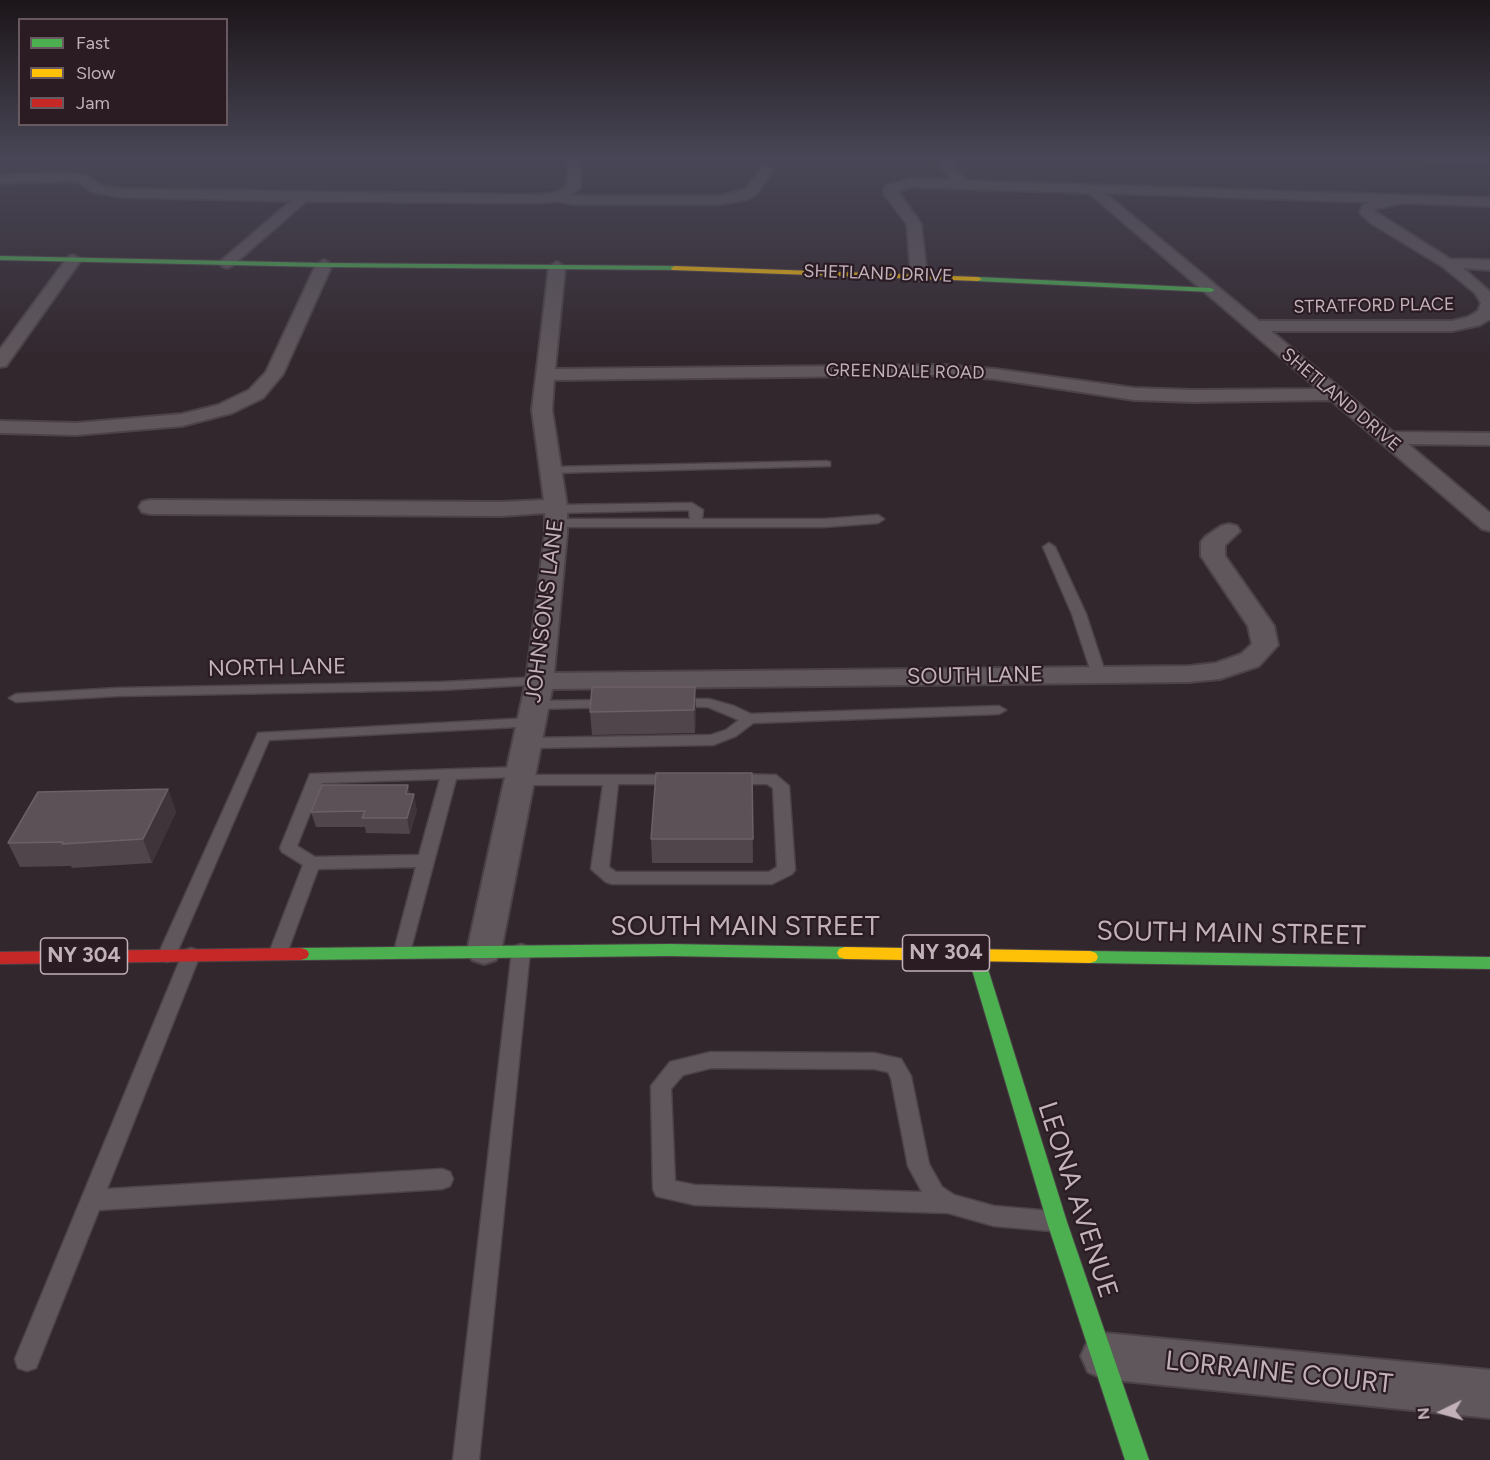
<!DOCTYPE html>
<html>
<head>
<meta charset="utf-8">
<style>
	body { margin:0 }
	#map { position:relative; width:1490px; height:1460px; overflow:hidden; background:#32272d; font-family:Figtree,sans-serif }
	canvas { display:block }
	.legend { position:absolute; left:18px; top:18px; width:210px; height:108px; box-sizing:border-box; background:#2b1c24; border:2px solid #685860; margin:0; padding:8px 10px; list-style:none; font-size:18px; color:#c3b1ba }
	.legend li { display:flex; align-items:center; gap:12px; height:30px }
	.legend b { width:30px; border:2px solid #685860 }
	.north { position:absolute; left:1412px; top:1382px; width:60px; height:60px; -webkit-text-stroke:4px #2b1c24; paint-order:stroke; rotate:265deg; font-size:16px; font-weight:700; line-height:24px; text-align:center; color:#c3b1ba }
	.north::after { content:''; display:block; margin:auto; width:21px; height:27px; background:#c3b1ba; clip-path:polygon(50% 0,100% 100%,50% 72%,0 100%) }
</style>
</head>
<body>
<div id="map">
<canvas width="1490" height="1460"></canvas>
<ul class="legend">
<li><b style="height:8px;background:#4caf50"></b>Fast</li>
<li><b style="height:8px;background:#ffc107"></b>Slow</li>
<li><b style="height:8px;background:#c62828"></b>Jam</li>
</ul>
<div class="north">N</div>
</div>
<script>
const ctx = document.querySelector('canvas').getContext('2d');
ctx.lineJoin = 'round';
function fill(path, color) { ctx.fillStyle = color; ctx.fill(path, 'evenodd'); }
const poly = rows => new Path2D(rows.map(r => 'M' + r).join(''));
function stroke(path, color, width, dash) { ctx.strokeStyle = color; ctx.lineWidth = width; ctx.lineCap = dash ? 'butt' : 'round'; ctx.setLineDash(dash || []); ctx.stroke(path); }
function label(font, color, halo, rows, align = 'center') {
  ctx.font = font + ' Figtree,sans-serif'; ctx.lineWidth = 4.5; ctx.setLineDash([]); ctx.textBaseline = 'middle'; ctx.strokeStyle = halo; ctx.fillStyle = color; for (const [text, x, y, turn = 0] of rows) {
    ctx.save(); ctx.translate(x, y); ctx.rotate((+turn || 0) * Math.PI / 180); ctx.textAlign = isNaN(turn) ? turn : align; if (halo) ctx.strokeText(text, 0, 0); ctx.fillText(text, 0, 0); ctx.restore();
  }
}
fill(poly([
	[1308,158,1490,158,1490,164]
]), '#403145');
const lane = poly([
	[826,461,830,462,830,466,551,473,545,470,551,467,826,461],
	[692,503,703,510,702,519,824,519,878,515,884,519,878,523,824,527,557,527,551,523,557,519,690,519,689,510,557,513,551,509,557,505,692,503],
	[1049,543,1055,547,1086,614,1106,675,1104,678,1094,678,1092,675,1072,614,1043,547,1049,543],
	[540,677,545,678,547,681,545,684,441,690,118,696,16,702,9,698,16,694,118,688,441,682,540,677],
	[676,699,709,699,734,706,751,714,999,706,1006,710,999,714,753,723,736,736,713,745,527,748,519,743,527,738,711,735,726,730,739,720,708,707,671,706,669,703,676,699],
	[610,700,617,704,615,707,535,709,528,705,535,701,610,700],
	[531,718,538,723,536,726,269,740,176,955,173,960,167,962,161,960,158,955,258,733,531,718],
	[521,767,527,768,529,772,527,775,681,775,683,779,675,784,618,784,609,867,616,872,769,872,777,867,773,788,767,784,732,784,724,779,732,774,776,775,789,786,795,870,792,874,772,884,612,884,606,882,591,869,603,785,519,785,513,784,511,780,513,777,456,779,409,956,403,958,397,956,394,951,416,867,318,869,287,953,284,958,278,960,272,958,269,953,303,865,282,852,280,848,310,774,521,767],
	[440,779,419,855,315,857,297,846,322,783,440,779],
	[521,944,527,946,530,951,479,1460,453,1460,512,951,515,946,521,944],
	[191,948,197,950,200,955,107,1189,442,1169,450,1172,453,1179,450,1186,442,1189,99,1210,36,1368,27,1371,18,1368,15,1359,182,955,185,950,191,948],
	[711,1052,874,1053,901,1059,911,1076,929,1164,942,1187,954,1195,994,1206,1051,1211,1059,1214,1062,1221,1059,1228,1051,1231,994,1226,948,1213,695,1205,656,1196,653,1189,651,1086,670,1062,711,1052],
	[711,1068,874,1069,888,1072,891,1078,908,1166,922,1192,695,1185,675,1181,671,1089,683,1075,711,1068]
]);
const street = poly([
	[566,158,578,158,581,176,580,188,570,196,721,196,746,189,763,167,767,166,773,170,756,195,745,200,721,204,572,204,558,201,536,203,306,201,232,266,227,268,222,266,219,263,222,260,291,201,121,197,92,192,80,183,69,181,0,183,0,175,69,173,89,177,101,186,121,189,536,195,555,193,567,186,569,176,566,158],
	[935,158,947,158,966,181,1490,198,1490,206,1403,203,1375,209,1374,211,1450,259,1490,260,1490,270,1463,268,1490,292,1490,319,1480,325,1452,331,1271,331,1393,432,1490,433,1490,445,1408,444,1490,513,1490,531,1482,529,1331,400,1194,402,1134,400,995,379,942,375,554,380,552,410,567,506,567,533,554,673,1189,666,1216,663,1241,654,1252,644,1248,626,1201,556,1201,542,1205,537,1221,526,1229,524,1237,526,1240,531,1225,545,1225,556,1274,626,1278,645,1259,666,1220,679,1189,682,552,689,501,951,496,960,484,964,472,960,467,951,526,681,545,533,545,513,502,516,150,514,142,512,139,507,142,502,150,500,502,502,544,500,532,410,549,267,557,262,565,267,555,369,942,365,995,369,1134,388,1194,390,1318,389,1089,193,912,187,898,191,921,224,927,276,919,281,914,279,911,276,907,224,884,194,884,189,886,186,911,179,952,180,935,158],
	[1105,193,1370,202,1363,206,1360,212,1362,215,1371,223,1442,266,1475,293,1481,303,1478,311,1468,317,1452,321,1259,321,1105,193],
	[73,255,81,260,6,366,0,367,0,349,68,257,73,255],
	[324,260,332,265,283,374,263,398,232,413,182,426,76,435,0,433,0,421,76,423,182,414,218,405,249,390,266,372,316,265,324,260],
	[1104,1333,1490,1370,1490,1418,1104,1379,1088,1372,1081,1356,1088,1340,1104,1333]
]);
const fast = poly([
	[0,256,324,263,675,266,679,268,675,270,324,267,0,260,0,256],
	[978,277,1211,288,1215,290,1211,292,975,281,974,279,978,277],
	[668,944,845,947,851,949,853,953,851,957,845,959,668,956,301,960,295,958,293,954,295,950,301,948,668,944],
	[975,947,981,949,983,953,1067,1222,1149,1460,1125,1460,1047,1222,967,953,969,949,975,947],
	[1090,951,1490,957,1490,969,1090,963,1084,961,1082,957,1084,953,1090,951]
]);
const slow = poly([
	[675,266,978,277,982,279,978,281,672,270,671,268,675,266],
	[845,947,1090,951,1096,953,1098,957,1096,961,1090,963,845,959,839,957,837,953,839,949,845,947]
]);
const jam = poly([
	[301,948,307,950,309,954,307,958,301,960,0,964,0,952,301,948]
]);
stroke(lane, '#4b4347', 3);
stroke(street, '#4b4347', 4);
stroke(fast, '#4c4247', 2);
stroke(slow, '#4c4247', 2);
stroke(jam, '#4c4247', 2);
fill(lane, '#60575c');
fill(street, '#60575c');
fill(fast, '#4caf50');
fill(slow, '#ffc107');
fill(jam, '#c62828');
fill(poly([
	[696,709,695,733,592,735,590,712],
	[752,773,753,863,652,863,651,839],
	[408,785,410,794,417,810,410,834,366,833,365,827,316,827,311,812],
	[168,789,176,812,152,863,72,868,71,866,20,867,8,843]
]), '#50454a');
fill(poly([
	[695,687,696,709,695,733,694,710],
	[408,785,412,800,406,794],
	[168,789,176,812,152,863,143,839],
	[414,794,417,810,410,834,407,818]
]), '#3f343a');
const building = poly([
	[592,687,695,687,694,710,590,712,592,687],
	[656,773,752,773,753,839,651,839,656,773],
	[322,785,408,785,406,794,414,794,407,818,362,818,365,811,311,812,322,785],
	[168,789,143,839,62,844,63,842,8,843,38,792,168,789]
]);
fill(building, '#5c5156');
stroke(building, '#6c6066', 1.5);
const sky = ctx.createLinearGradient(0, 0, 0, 362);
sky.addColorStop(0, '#1c1519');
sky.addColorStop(0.44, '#494757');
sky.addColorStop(1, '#49475700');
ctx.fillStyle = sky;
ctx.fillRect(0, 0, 1490, 362);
label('18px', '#c3b1ba', '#2b1c24', [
	["SHETLAND DRIVE",878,274,2],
	["STRATFORD PLACE",1374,306,-1],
	["GREENDALE ROAD",905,372,1],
	["SHETLAND DRIVE",1341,400,40]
]);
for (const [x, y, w] of [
	[946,953,87],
	[84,956,87]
]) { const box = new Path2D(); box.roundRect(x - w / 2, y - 18, w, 36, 4.5); ctx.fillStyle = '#2b1c24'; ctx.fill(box); stroke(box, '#c3b1ba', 1.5); }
label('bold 21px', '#c3b1ba', null, [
	["NY 304",946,953],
	["NY 304",84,956]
]);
label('22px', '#c3b1ba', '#2b1c24', [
	["JOHNSONS LANE",545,611,-83],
	["NORTH LANE",277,668,-1],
	["SOUTH LANE",975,676,-1]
]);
label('27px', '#c3b1ba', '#2b1c24', [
	["SOUTH MAIN STREET",745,927],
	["SOUTH MAIN STREET",1231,934,1],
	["LEONA AVENUE",1077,1200,72],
	["LORRAINE COURT",1279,1373,6]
]);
</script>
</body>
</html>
